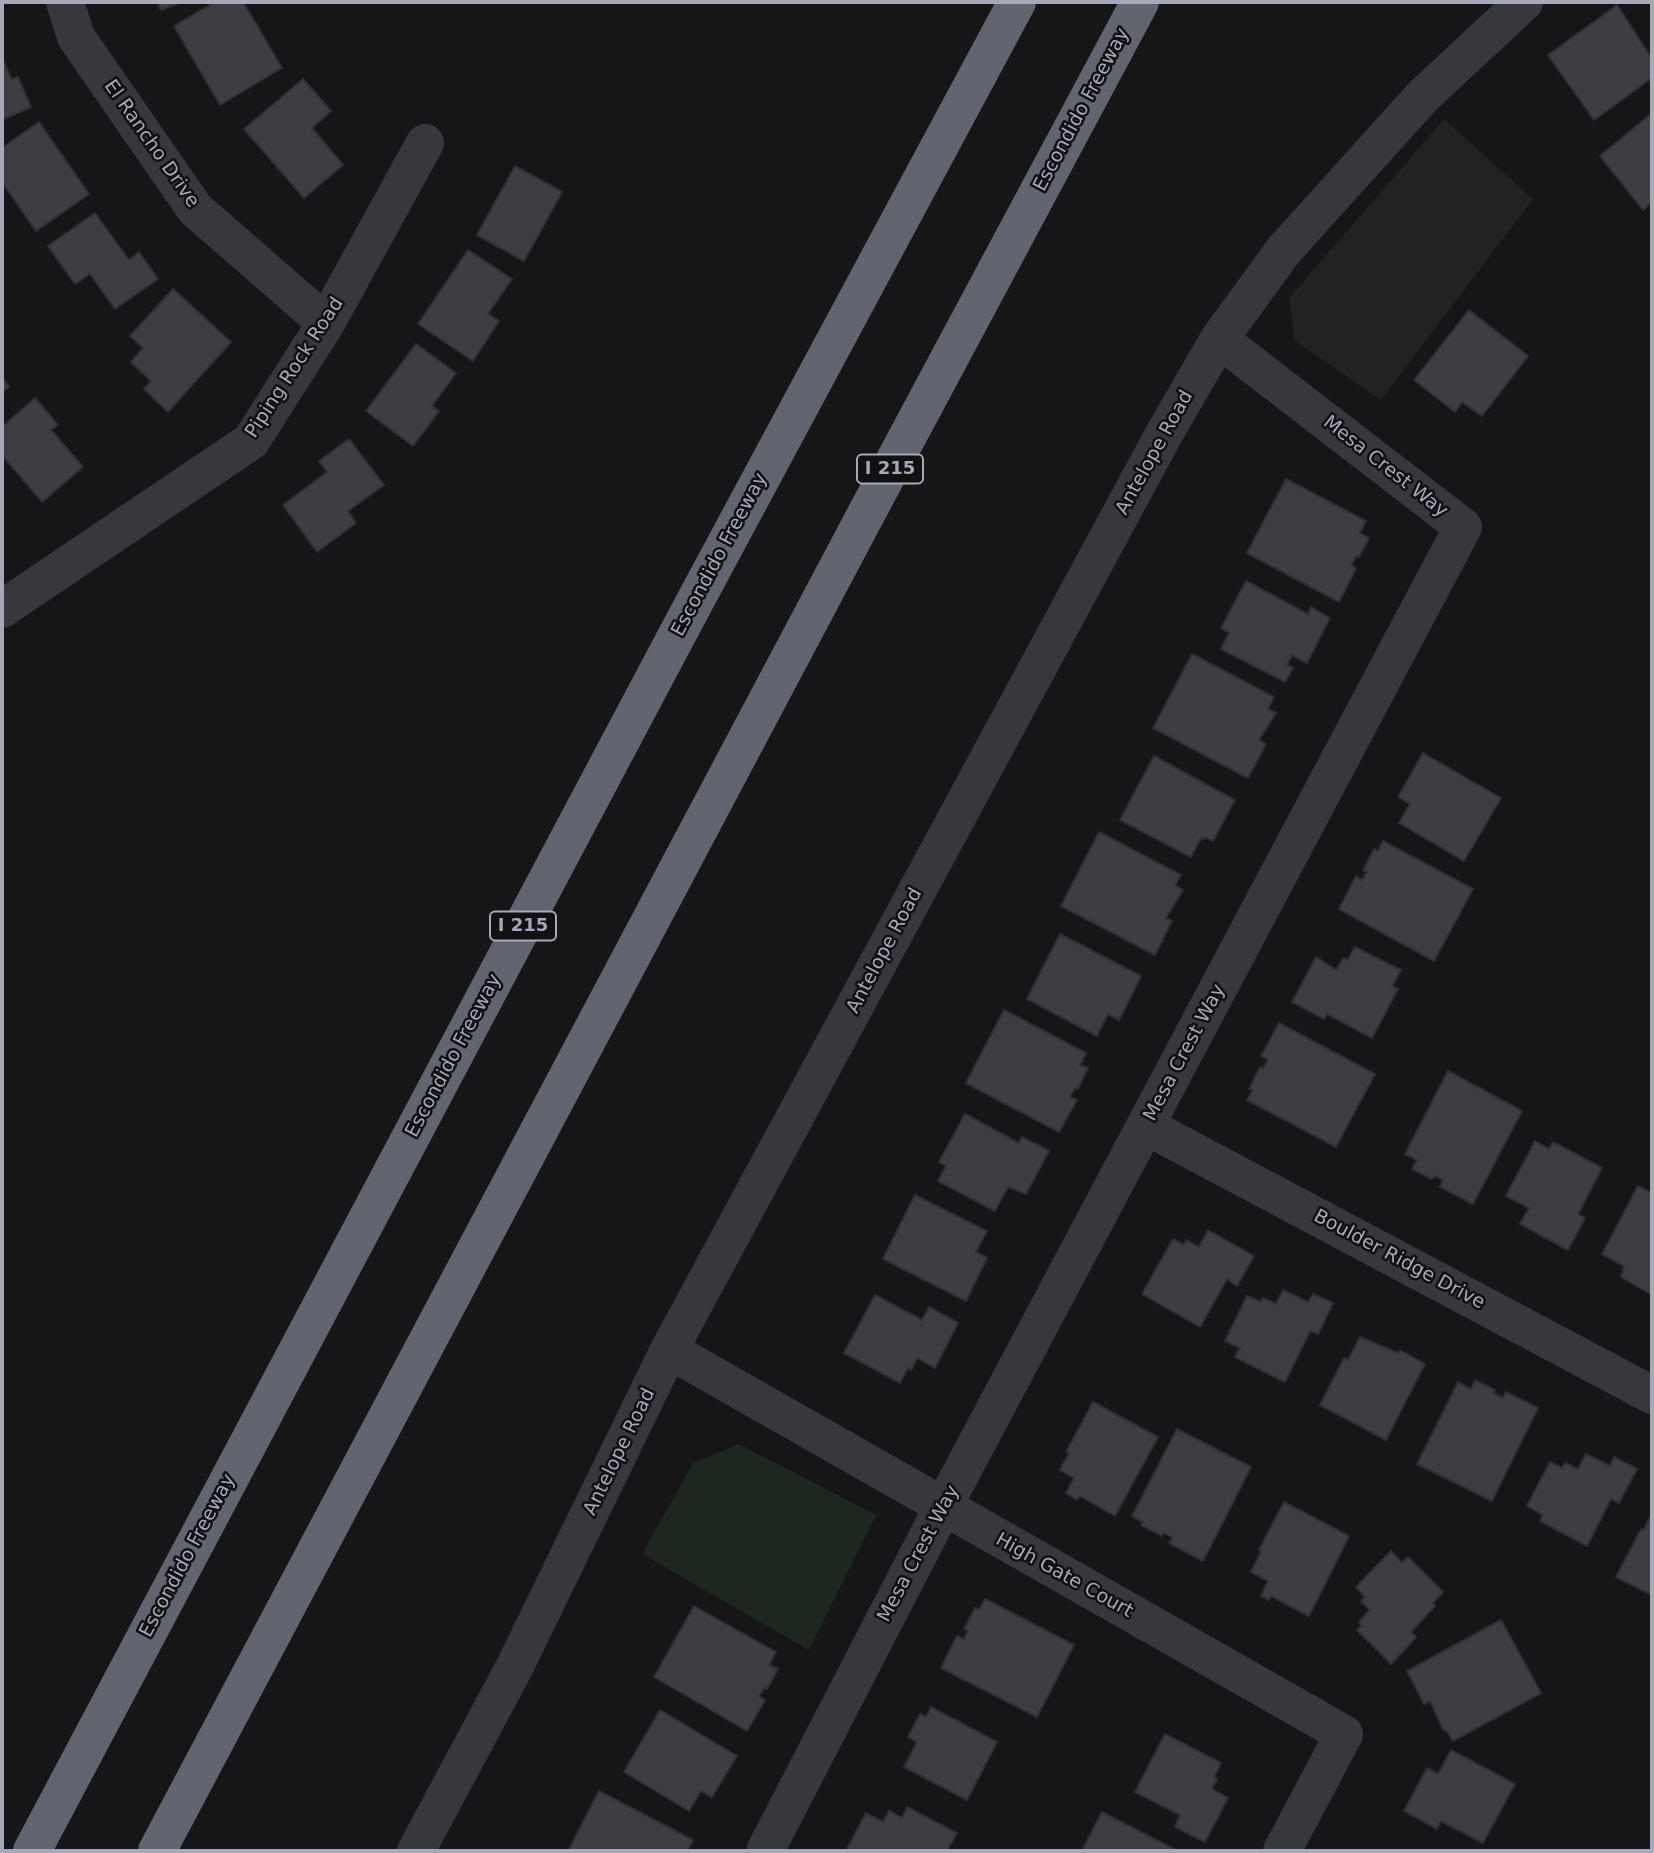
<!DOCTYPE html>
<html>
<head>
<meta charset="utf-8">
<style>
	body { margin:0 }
	#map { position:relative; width:1654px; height:1853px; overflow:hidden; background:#161618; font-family:"DejaVu Sans",sans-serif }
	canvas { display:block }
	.frame { position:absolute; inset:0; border:4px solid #a7a9b9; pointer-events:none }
</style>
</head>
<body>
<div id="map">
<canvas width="1654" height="1853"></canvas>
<div class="frame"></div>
</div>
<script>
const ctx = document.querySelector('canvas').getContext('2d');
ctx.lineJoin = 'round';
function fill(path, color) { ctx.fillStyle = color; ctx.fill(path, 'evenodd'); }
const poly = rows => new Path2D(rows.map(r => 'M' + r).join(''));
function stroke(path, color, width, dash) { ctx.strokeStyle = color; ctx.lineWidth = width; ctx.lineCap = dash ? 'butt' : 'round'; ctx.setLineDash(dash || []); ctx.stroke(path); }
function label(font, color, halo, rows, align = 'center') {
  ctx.font = font + ' "DejaVu Sans",sans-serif'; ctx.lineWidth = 5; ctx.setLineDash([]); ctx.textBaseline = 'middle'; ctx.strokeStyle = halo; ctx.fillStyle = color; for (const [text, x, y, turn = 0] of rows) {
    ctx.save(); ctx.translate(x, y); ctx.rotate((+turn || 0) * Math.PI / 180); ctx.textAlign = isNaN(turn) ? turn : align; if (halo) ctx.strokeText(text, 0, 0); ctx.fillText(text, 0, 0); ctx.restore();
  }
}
fill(poly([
	[1444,119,1533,199,1381,400,1295,341,1289,298]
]), '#222225');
fill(poly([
	[739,1444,876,1515,809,1650,642,1554,693,1463]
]), '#1d2720');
const building = poly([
	[157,2,181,2,161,10,157,2],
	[215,2,243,2,282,68,220,105,174,26,215,2],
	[1617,5,1652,59,1652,78,1594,120,1548,55,1617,5],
	[2,57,11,79,18,77,31,107,2,120,2,57],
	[303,79,331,111,312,128,343,165,304,198,244,129,303,79],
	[1652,113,1652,202,1643,210,1600,156,1652,113],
	[39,122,89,194,36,231,2,182,2,148,39,122],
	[515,166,562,192,524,261,477,235,515,166],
	[95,213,129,260,139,252,158,279,115,309,90,274,75,284,48,246,95,213],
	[468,250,512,279,488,314,499,321,473,361,418,324,468,250],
	[173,289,231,342,168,412,144,389,151,381,131,362,143,348,130,336,173,289],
	[1469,310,1528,356,1482,416,1462,402,1455,412,1414,380,1469,310],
	[416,344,456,373,432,406,439,411,413,446,366,411,416,344],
	[2,377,9,387,2,392,2,377],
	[35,398,58,425,51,430,83,467,42,502,2,455,2,427,35,398],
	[349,439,384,485,348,511,356,523,317,552,283,505,327,472,319,461,349,439],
	[1286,479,1366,521,1360,533,1369,538,1359,557,1356,556,1351,565,1356,568,1339,602,1247,553,1286,479],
	[1246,581,1308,614,1311,607,1330,618,1307,663,1292,655,1287,665,1293,668,1285,682,1221,649,1229,633,1221,628,1246,581],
	[1192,654,1274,697,1268,709,1276,713,1259,740,1266,744,1248,778,1153,728,1192,654],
	[1423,753,1501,798,1464,861,1399,823,1410,804,1398,797,1423,753],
	[1154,756,1235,800,1213,841,1205,837,1204,839,1201,838,1191,857,1120,820,1154,756],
	[1099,832,1181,875,1175,885,1183,890,1166,918,1172,921,1155,955,1061,906,1099,832],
	[1383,841,1473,889,1434,961,1339,909,1356,876,1362,880,1367,872,1363,870,1374,849,1378,851,1383,841],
	[1060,934,1141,976,1119,1020,1108,1014,1097,1036,1027,999,1060,934],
	[1355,947,1401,970,1392,986,1398,989,1372,1038,1327,1014,1324,1019,1292,1002,1316,957,1336,970,1343,958,1348,960,1355,947],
	[1004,1010,1086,1053,1080,1065,1088,1068,1078,1089,1075,1088,1070,1097,1077,1100,1059,1132,966,1083,1004,1010],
	[1279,1023,1375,1074,1336,1147,1247,1100,1253,1090,1249,1089,1260,1067,1263,1069,1268,1060,1261,1056,1279,1023],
	[1448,1071,1522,1111,1473,1204,1440,1187,1443,1180,1435,1176,1432,1179,1412,1169,1417,1160,1405,1154,1448,1071],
	[965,1114,1019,1143,1022,1137,1049,1151,1026,1194,1008,1187,995,1211,938,1181,946,1166,939,1162,965,1114],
	[1535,1141,1549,1149,1553,1142,1602,1168,1578,1214,1585,1218,1568,1250,1520,1224,1529,1208,1506,1196,1535,1141],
	[1638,1186,1652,1193,1652,1295,1621,1277,1624,1266,1602,1254,1638,1186],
	[915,1195,987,1231,976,1252,987,1258,966,1301,883,1259,915,1195],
	[1208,1230,1254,1256,1237,1286,1227,1279,1200,1327,1142,1294,1173,1239,1184,1245,1186,1240,1199,1247,1208,1230],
	[1283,1290,1308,1302,1313,1294,1333,1303,1318,1334,1310,1331,1285,1382,1235,1357,1240,1348,1225,1341,1247,1296,1261,1302,1263,1298,1276,1304,1283,1290],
	[875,1295,922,1320,929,1307,958,1323,935,1368,917,1358,911,1370,908,1368,900,1383,844,1353,875,1295],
	[1360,1337,1398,1353,1400,1350,1425,1364,1386,1440,1320,1405,1344,1358,1348,1360,1360,1337],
	[1475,1380,1495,1390,1493,1393,1503,1398,1506,1392,1538,1408,1492,1501,1417,1464,1458,1382,1471,1389,1475,1380],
	[1093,1402,1158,1437,1115,1516,1080,1496,1077,1500,1066,1493,1074,1478,1060,1470,1069,1453,1066,1452,1093,1402],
	[1177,1429,1251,1467,1203,1561,1169,1543,1173,1538,1164,1533,1162,1536,1141,1525,1143,1522,1132,1516,1177,1429],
	[1586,1454,1610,1466,1614,1457,1637,1469,1619,1503,1611,1499,1587,1546,1540,1521,1543,1515,1527,1506,1550,1462,1562,1468,1565,1463,1578,1469,1586,1454],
	[1284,1502,1349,1536,1309,1616,1271,1596,1269,1600,1261,1596,1268,1581,1251,1572,1261,1551,1259,1550,1284,1502],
	[1652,1512,1652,1595,1616,1577,1641,1529,1644,1530,1652,1512],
	[1391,1551,1402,1563,1408,1557,1443,1592,1433,1603,1435,1606,1411,1632,1416,1637,1391,1664,1357,1630,1361,1626,1359,1622,1370,1610,1361,1601,1365,1597,1356,1587,1391,1551],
	[985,1599,1074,1645,1037,1717,941,1668,957,1636,964,1639,968,1631,964,1629,975,1608,979,1610,985,1599],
	[694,1606,776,1652,769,1665,778,1669,767,1689,764,1688,759,1696,765,1700,747,1731,654,1677,694,1606],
	[1501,1620,1541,1693,1453,1741,1446,1730,1444,1731,1430,1701,1424,1704,1407,1671,1501,1620],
	[931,1707,997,1742,967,1800,904,1767,917,1742,908,1737,920,1714,926,1717,931,1707],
	[660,1710,737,1756,712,1797,701,1791,689,1811,624,1772,660,1710],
	[1165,1734,1221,1763,1214,1777,1217,1779,1212,1789,1228,1798,1205,1842,1175,1827,1180,1815,1135,1792,1165,1734],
	[1451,1750,1515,1784,1483,1843,1441,1821,1437,1829,1404,1811,1427,1768,1438,1774,1451,1750],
	[599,1791,693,1840,687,1851,568,1851,599,1791],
	[907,1807,957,1833,947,1851,846,1851,866,1813,883,1822,889,1811,902,1818,907,1807],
	[1102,1812,1178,1851,1082,1851,1102,1812]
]);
fill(building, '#3d3d43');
stroke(building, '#303034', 2);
stroke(poly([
	[65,2,76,37,195,209,326,323],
	[2,609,251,441,326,323,425,143],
	[1146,1126,1652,1395],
	[669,1350,1344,1734,1282,1851],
	[416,1851,514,1668,669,1350,1164,434,1219,339,1284,250,1423,96,1524,2],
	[765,1851,943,1507,1463,527,1219,339]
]), '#37373e', 38);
stroke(poly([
	[32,1851,686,618,1017,2],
	[157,1851,873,501,1140,2]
]), '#62646f', 38);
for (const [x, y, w] of [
	[890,469,66],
	[523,926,66]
]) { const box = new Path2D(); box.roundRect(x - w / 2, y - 14.5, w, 29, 5); ctx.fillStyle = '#111113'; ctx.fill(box); stroke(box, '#a7a9b9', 2); }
label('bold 18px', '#a7a9b9', null, [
	["I 215",890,469],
	["I 215",523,926]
]);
label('19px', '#a7a9b9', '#111113', [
	["Escondido Freeway",1082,110,-62],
	["El Rancho Drive",151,144,55],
	["Piping Rock Road",295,368,-57],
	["Antelope Road",1155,453,-61],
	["Mesa Crest Way",1385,467,38],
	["Escondido Freeway",720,555,-62],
	["Antelope Road",885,951,-62],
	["Mesa Crest Way",1185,1053,-62],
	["Escondido Freeway",454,1056,-62],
	["Boulder Ridge Drive",1399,1260,28],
	["Antelope Road",620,1452,-64],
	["Mesa Crest Way",919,1554,-62],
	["Escondido Freeway",188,1556,-62],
	["High Gate Court",1064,1576,29]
]);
</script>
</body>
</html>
